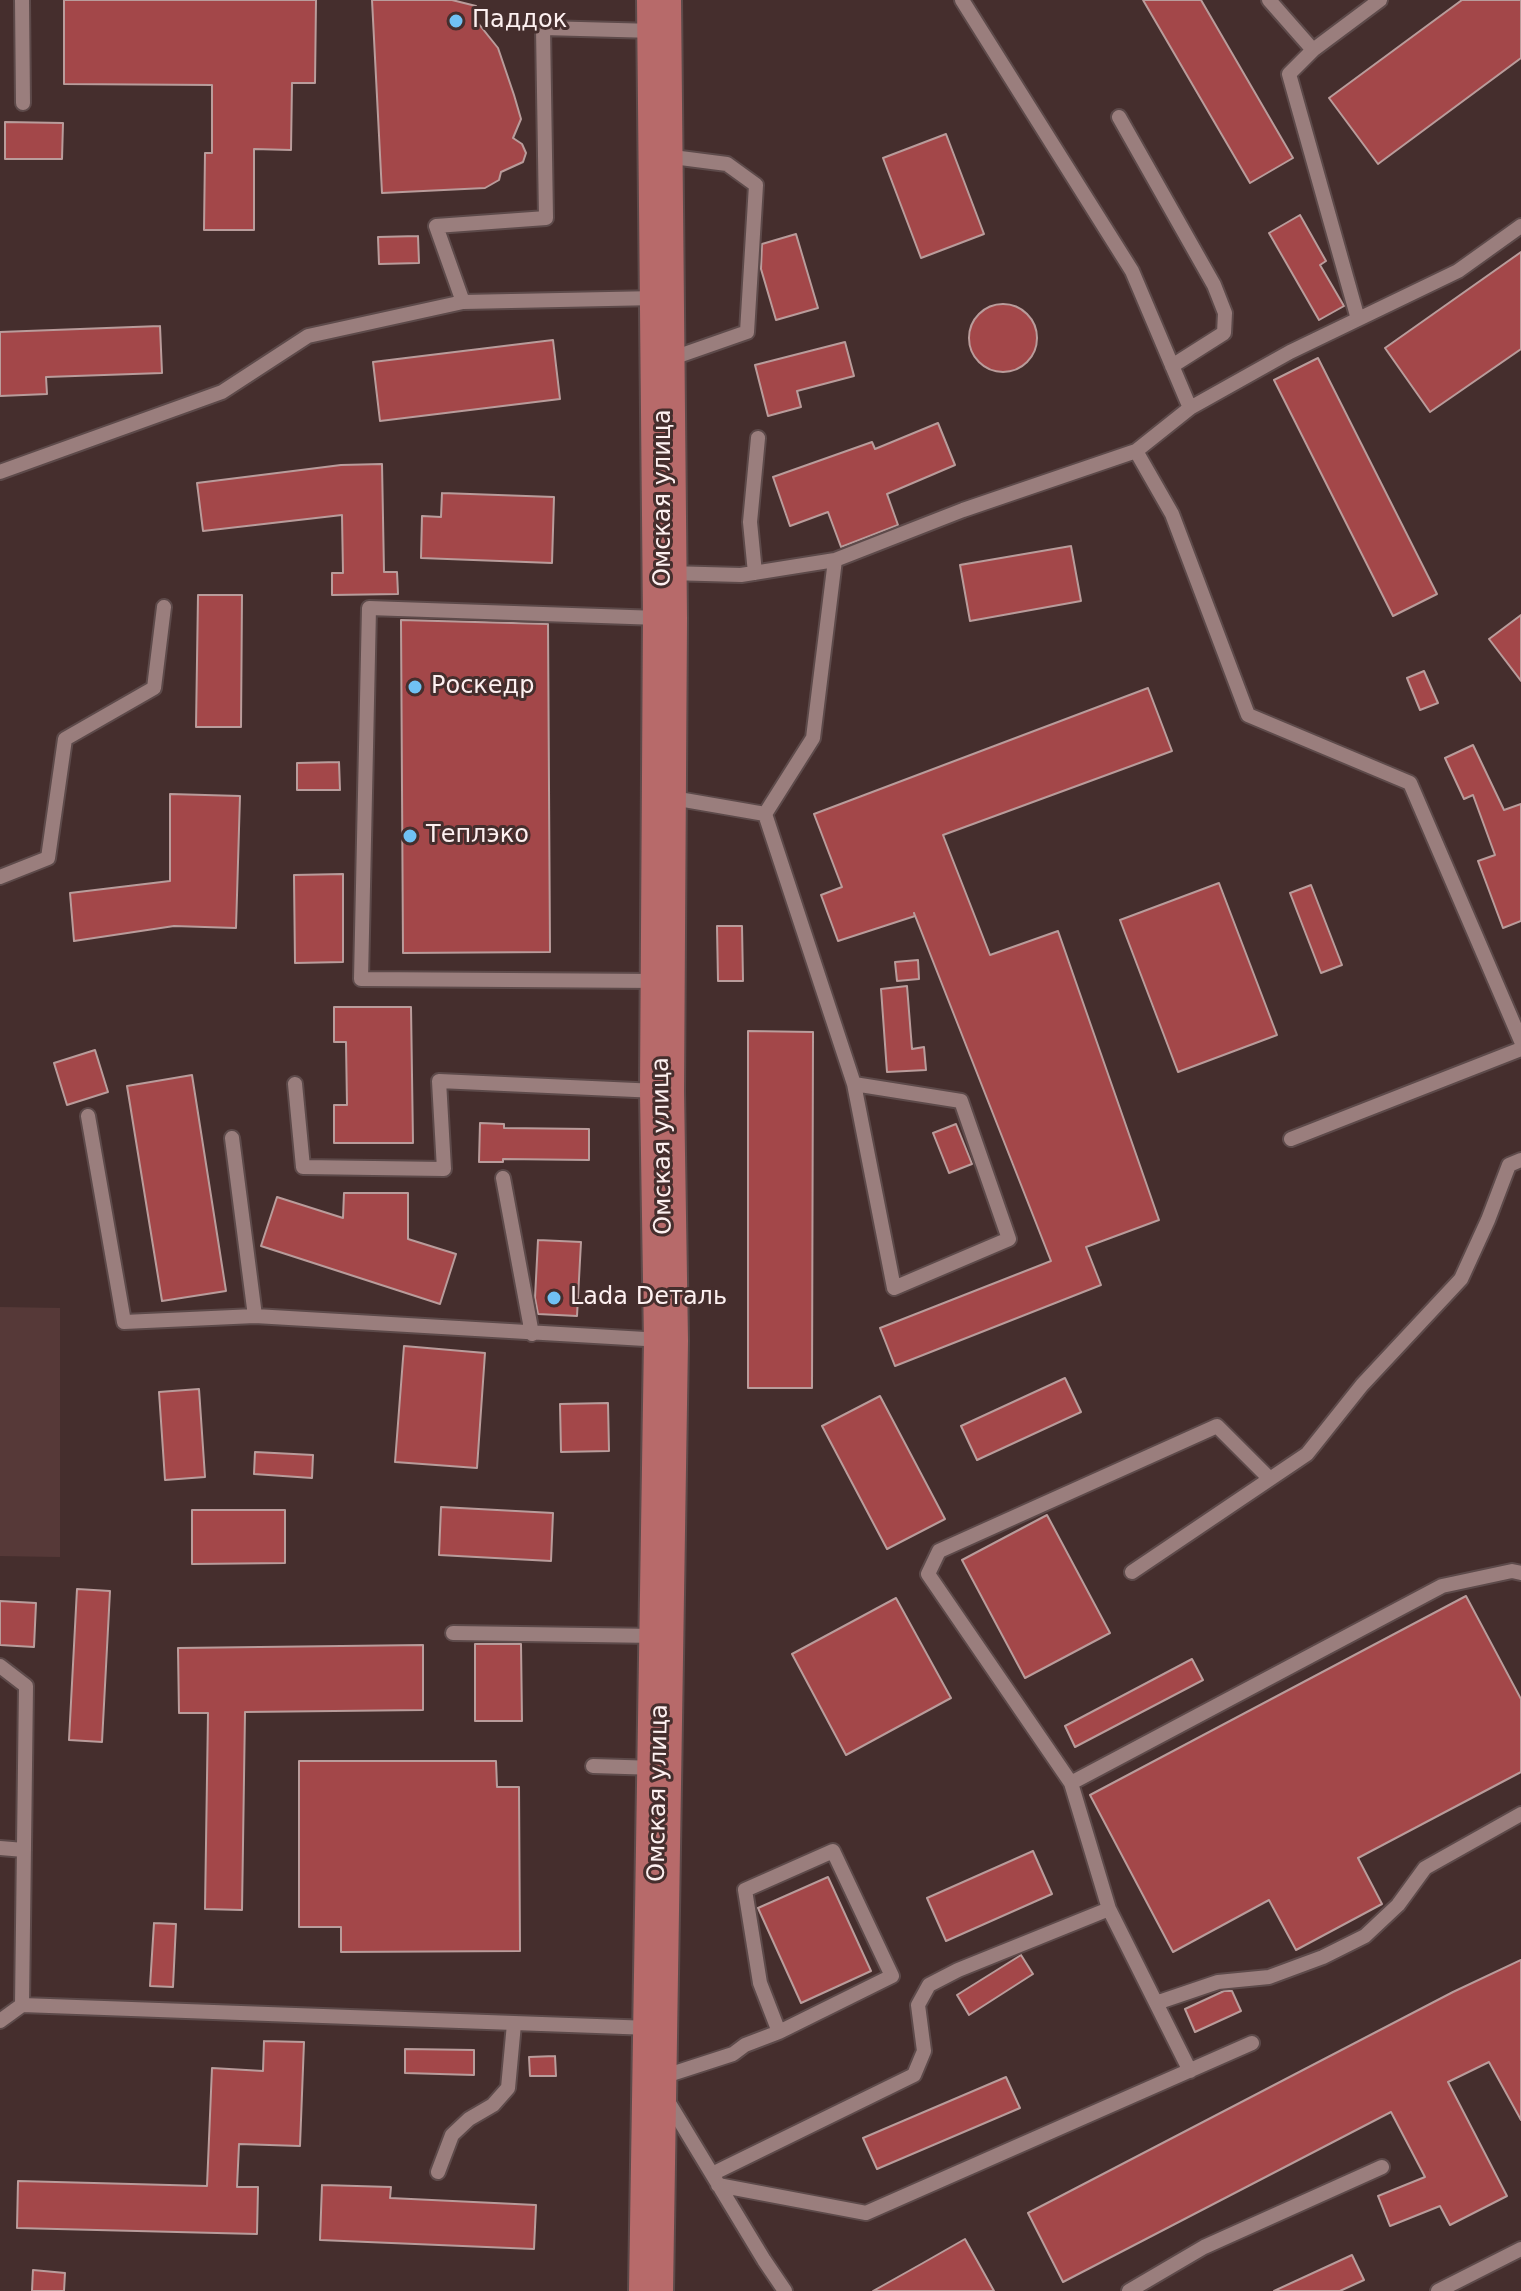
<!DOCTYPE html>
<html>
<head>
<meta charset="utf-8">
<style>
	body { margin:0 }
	canvas { display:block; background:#452e2d }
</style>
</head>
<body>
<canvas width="1521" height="2291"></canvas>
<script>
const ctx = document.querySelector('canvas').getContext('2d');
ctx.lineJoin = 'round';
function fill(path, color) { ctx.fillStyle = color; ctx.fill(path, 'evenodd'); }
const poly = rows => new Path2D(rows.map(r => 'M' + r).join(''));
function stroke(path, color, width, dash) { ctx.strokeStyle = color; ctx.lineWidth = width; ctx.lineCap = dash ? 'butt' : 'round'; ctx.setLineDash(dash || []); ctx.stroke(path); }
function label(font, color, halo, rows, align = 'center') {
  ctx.font = font + ' "DejaVu Sans",sans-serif'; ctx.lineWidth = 6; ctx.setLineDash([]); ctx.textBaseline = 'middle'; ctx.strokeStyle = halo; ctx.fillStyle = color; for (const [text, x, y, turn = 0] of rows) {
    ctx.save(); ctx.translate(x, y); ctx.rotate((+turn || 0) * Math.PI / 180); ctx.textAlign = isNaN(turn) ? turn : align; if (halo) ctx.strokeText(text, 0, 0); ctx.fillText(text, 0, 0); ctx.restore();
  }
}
fill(poly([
	[0,1307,60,1308,60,1557,0,1556]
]), '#563938');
const building = poly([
	[64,0,316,0,315,83,292,83,291,150,254,149,254,230,204,230,205,153,212,153,212,85,64,84,64,0],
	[372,0,452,0,476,6,478,23,498,48,514,95,521,119,513,138,522,144,526,153,523,162,501,172,499,180,485,188,382,193,372,0],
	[1143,0,1201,0,1293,158,1250,183,1143,0],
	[1462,0,1521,0,1521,58,1378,164,1329,98,1462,0],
	[5,122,63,123,62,159,5,159,5,122],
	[946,134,984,234,921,258,883,158,946,134],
	[1300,215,1326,261,1320,265,1344,306,1319,320,1269,233,1300,215],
	[796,234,818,308,776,320,761,269,762,244,796,234],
	[418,236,419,263,379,264,378,237,418,236],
	[1521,252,1521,349,1430,412,1385,348,1521,252],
	'969 338a34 34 0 1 1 68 0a34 34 0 1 1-68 0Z',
	[160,326,162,373,46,377,47,394,0,396,0,332,160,326],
	[553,340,560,399,380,421,373,362,553,340],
	[845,342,854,376,797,391,801,407,768,416,755,365,845,342],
	[1318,358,1437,594,1393,616,1274,380,1318,358],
	[938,423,955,465,887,494,898,525,841,547,828,512,790,526,773,477,872,442,875,449,938,423],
	[382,464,384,572,397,572,398,594,332,595,332,573,343,573,342,515,203,531,197,483,341,465,382,464],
	[442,493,554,497,552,563,421,558,422,516,441,517,442,493],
	[1071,546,1081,601,970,621,960,565,1071,546],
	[198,595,242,595,241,727,196,727,198,595],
	[1521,615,1521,681,1489,639,1521,615],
	[401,620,548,624,550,952,403,953,401,620],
	[1424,671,1438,703,1420,710,1407,678,1424,671],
	[1148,688,1172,751,943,835,990,955,1058,931,1159,1220,1086,1247,1101,1285,895,1366,880,1328,1051,1261,914,913,915,916,838,941,821,895,842,887,814,814,1148,688],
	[1473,745,1504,810,1521,804,1521,921,1503,928,1478,861,1495,855,1473,795,1464,799,1445,758,1473,745],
	[339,762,340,790,297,790,297,763,339,762],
	[170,794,240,796,236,928,174,926,74,941,70,893,170,881,170,794],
	[343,874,343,962,295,963,294,875,343,874],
	[1219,883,1277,1035,1178,1072,1120,920,1219,883],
	[1311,885,1342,965,1321,973,1290,893,1311,885],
	[717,926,742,926,743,981,718,981,717,926],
	[918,960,919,979,897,981,895,962,918,960],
	[907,986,912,1049,924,1047,926,1070,887,1072,881,989,907,986],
	[334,1007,411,1007,413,1143,334,1143,334,1105,347,1105,346,1042,334,1042,334,1007],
	[748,1031,813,1032,812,1388,748,1388,748,1031],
	[95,1050,108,1092,67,1105,54,1063,95,1050],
	[192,1075,226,1291,162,1301,127,1086,192,1075],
	[480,1123,504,1124,504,1128,589,1129,589,1160,503,1159,503,1162,479,1162,480,1123],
	[956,1124,972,1164,949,1173,933,1133,956,1124],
	[344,1193,408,1193,408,1239,456,1254,440,1304,261,1246,277,1197,343,1218,344,1193],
	[538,1240,581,1242,577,1316,538,1314,535,1298,538,1240],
	[404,1346,485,1353,477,1468,395,1462,404,1346],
	[1065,1378,1081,1412,977,1460,961,1426,1065,1378],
	[199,1389,205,1477,165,1480,159,1392,199,1389],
	[880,1396,945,1519,887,1549,822,1426,880,1396],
	[608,1403,609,1451,561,1452,560,1404,608,1403],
	[255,1452,313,1455,312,1478,254,1474,255,1452],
	[441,1507,553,1513,551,1561,439,1555,441,1507],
	[192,1510,285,1510,285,1563,192,1564,192,1510],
	[1047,1515,1110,1633,1025,1678,962,1560,1047,1515],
	[77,1589,110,1591,102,1742,69,1740,77,1589],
	[1466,1596,1521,1699,1521,1772,1358,1858,1382,1904,1296,1950,1269,1900,1173,1952,1090,1795,1466,1596],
	[896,1598,951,1698,846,1755,792,1654,896,1598],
	[0,1601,36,1603,34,1647,0,1645,0,1601],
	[475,1644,521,1644,522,1721,475,1721,475,1644],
	[423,1645,423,1710,245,1712,242,1910,205,1909,208,1713,179,1713,178,1648,423,1645],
	[1192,1659,1203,1680,1075,1747,1065,1726,1192,1659],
	[299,1761,496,1761,497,1787,519,1787,520,1951,341,1952,341,1927,299,1927,299,1761],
	[1033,1851,1052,1894,946,1941,927,1898,1033,1851],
	[828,1877,871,1971,801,2003,758,1908,828,1877],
	[154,1923,176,1924,173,1987,150,1986,154,1923],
	[1021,1955,1033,1974,969,2015,957,1995,1021,1955],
	[1521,1960,1521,2120,1489,2062,1448,2082,1507,2196,1450,2225,1440,2206,1390,2226,1378,2196,1425,2177,1391,2112,1063,2282,1028,2213,1453,1992,1521,1960],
	[1224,1991,1232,1991,1241,2011,1195,2032,1185,2009,1224,1991],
	[264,2041,304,2042,300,2146,239,2144,237,2187,258,2187,257,2234,17,2228,18,2181,207,2186,212,2068,263,2071,264,2041],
	[405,2049,474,2050,474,2075,405,2073,405,2049],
	[555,2056,556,2076,530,2076,529,2057,555,2056],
	[1006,2077,1020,2108,877,2169,863,2138,1006,2077],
	[322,2185,391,2187,390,2198,536,2205,534,2249,320,2240,322,2185],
	[965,2239,994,2291,873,2291,923,2263,965,2239],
	[1352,2255,1364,2280,1340,2291,1274,2291,1352,2255],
	[33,2270,65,2273,64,2291,32,2291,33,2270]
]);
fill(building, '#a34749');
stroke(building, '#b99c9b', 2);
const service = poly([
	[22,0,23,103],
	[1269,0,1313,50],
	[1119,117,1214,285,1225,313,1224,333,1172,366],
	[665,156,727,164,756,185,747,332,667,360],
	[463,302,436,226,546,218,543,28,655,31],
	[1358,319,1289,74,1313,50,1380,0],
	[1190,408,1290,352,1458,271,1521,226],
	[1136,451,1172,514,1248,715,1410,783,1521,1041],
	[0,472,222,392,308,336,463,302,657,298],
	[668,573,741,575,835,560,963,510,1136,451,1190,408,1132,271,962,0],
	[755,573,750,522,758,438],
	[667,797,765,814,854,1084,961,1101,1009,1239,894,1288,854,1084],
	[765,814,813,738,835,560],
	[0,877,48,858,65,739,154,688,164,607],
	[658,981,361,979,369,608,659,618],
	[295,1084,303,1167,444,1169,439,1081,657,1091],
	[88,1116,124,1322,255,1316],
	[232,1138,255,1316,662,1340],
	[1291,1139,1521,1049],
	[503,1178,532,1334],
	[1132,1572,1307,1454,1362,1385,1461,1279,1488,1220,1509,1165,1521,1160],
	[453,1633,657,1636],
	[0,1666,26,1686,22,2005],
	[593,1766,657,1768],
	[1071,1783,1442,1586,1512,1571,1521,1573],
	[0,1848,24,1850],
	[1156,2003,1218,1982,1269,1977,1323,1957,1365,1936,1398,1905,1425,1868,1521,1814],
	[0,2021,22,2005,651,2028],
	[1190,2071,1109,1909,1071,1783,928,1574,939,1551,1217,1426,1270,1479],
	[662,2077,733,2054,745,2045,779,2032,760,1983,745,1890,833,1851,892,1976,779,2032],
	[666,2098,764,2260,785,2291],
	[438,2172,452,2135,469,2119,493,2105,508,2088,514,2024],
	[712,2174,914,2075,924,2051,918,2005,929,1985,958,1970,1109,1909],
	[718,2185,866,2213,1252,2043],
	[1129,2291,1204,2247,1382,2167],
	[1438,2291,1521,2249]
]);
const primary = poly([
	[651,2291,666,1341,662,1091,665,618,659,0]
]);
stroke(service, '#5d4a4a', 18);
stroke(primary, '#5d4a4a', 48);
stroke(service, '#9a7e7d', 14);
stroke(primary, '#b76a6a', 44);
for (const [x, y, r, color] of [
	[456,21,8,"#70c1f4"],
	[415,687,8,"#70c1f4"],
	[410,836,8,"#70c1f4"],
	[554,1298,8,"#70c1f4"]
]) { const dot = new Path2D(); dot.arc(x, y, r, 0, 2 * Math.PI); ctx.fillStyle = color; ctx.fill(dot); stroke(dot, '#452e2d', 3); }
label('24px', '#fdf0f0', '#452e2d', [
	["Паддок",472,21],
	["Роскедр",431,687],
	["Теплэко",426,836],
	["Lada Dеталь",570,1298]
], 'left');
label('24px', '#fdf0f0', '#452e2d', [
	["Омская улица",664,498,-90],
	["Омская улица",663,1146,-91],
	["Омская улица",659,1793,-89]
]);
</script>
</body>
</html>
